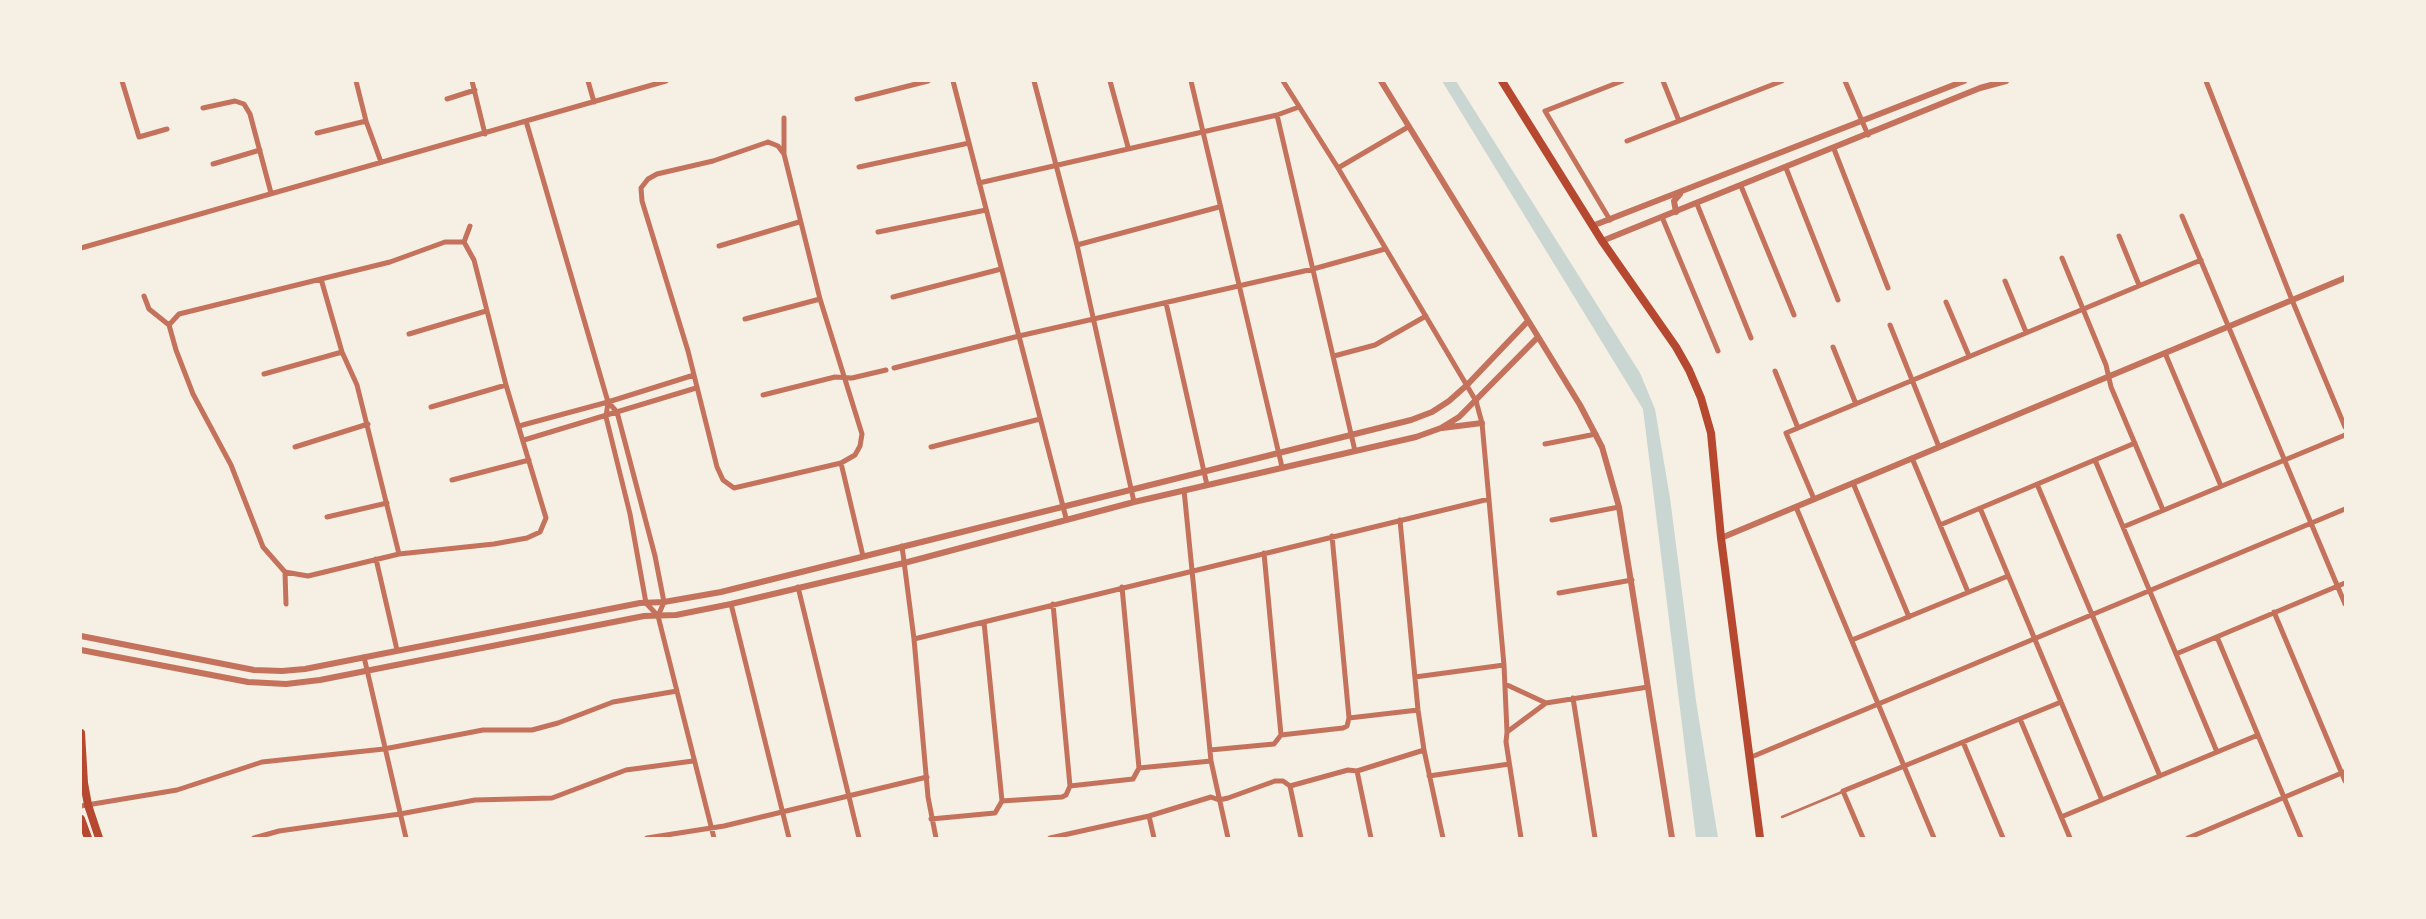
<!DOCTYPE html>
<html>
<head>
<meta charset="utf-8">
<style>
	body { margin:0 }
	#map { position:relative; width:2426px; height:919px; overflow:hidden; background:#f6efe4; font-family:"Source Serif 4",serif }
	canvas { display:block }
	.frame { position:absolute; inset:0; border:82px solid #f6efe4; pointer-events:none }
</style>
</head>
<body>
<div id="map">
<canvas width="2426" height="919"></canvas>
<div class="frame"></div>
</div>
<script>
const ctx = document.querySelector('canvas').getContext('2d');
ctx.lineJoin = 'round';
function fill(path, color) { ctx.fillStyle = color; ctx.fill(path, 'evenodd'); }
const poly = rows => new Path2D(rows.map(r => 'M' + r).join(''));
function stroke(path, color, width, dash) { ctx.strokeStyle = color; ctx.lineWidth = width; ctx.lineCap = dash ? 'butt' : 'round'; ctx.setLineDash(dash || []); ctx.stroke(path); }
fill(poly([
	[1442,81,1456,81,1640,373,1655,409,1670,498,1696,701,1718,838,1696,838,1643,409]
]), '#c9d6d2');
stroke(poly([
	[1782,817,1842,792]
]), '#c5725c', 2.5);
stroke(poly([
	[122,81,139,137,167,129],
	[356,81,366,121,381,162],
	[472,81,485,134],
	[588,81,594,102],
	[953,81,1066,518],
	[1034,81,1077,245,1134,502],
	[1110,81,1128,147],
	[1191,81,1282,467],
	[1283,81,1338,168,1476,401,1482,423,1504,665,1507,732,1506,742,1521,838],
	[1663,81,1679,121],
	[1845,81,1868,135],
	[2206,81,2292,300,2345,427],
	[447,99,475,90],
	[857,99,928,81],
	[203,108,235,101,244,104,250,114,271,193],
	[1277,115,1355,451],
	[784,118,784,153],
	[526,121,608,402,606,417,630,514,646,603,658,616,714,838],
	[317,133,366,121],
	[1627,141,1782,81],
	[768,142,778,146,784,154,820,299,862,434,860,446,855,455,841,463,734,488,723,480,717,467,688,351,642,201,641,188,648,179,657,174,713,161,768,142],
	[1834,149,1888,288],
	[213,164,260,150],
	[859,167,969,143],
	[1338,168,1408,127],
	[1786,168,1838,300],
	[979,183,1277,115,1299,107],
	[1741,186,1794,315],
	[1697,204,1751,338],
	[2182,216,2345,604],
	[1662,217,1718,351],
	[1610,220,1545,111,1622,81],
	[878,232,986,210],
	[2119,236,2139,285],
	[1077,245,1219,207],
	[719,246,799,222],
	[81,248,666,81],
	[2062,258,2106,365,2111,387,2163,510],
	[321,279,342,352,357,385,399,554],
	[2005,281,2026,332],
	[144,296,149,309,169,325,176,350,193,394,231,465,263,547,285,572,286,604],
	[893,297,1001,269],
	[1946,302,1969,356],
	[1166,303,1207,485],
	[745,319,820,299],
	[169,325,179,314,390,262,445,242,464,242],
	[1890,325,1939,447],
	[409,334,486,311],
	[1833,347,1856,404],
	[2165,353,2221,486],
	[1334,356,1375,345,1426,316],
	[894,368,1019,336,1313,269,1385,249],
	[1775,371,1798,428],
	[264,374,342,352],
	[763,395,835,377,852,378,886,370],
	[608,402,617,412,655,556,664,602,658,616],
	[431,407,506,385],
	[519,426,608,402,694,375],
	[524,440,696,388],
	[1545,444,1596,434],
	[295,447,368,424],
	[931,447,1040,419],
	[1912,458,1968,592],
	[2095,460,2217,752],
	[841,463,863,556],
	[452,480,529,460],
	[1853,483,1909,617],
	[2037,484,2160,776],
	[1184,490,1211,761,1228,838],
	[1814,499,1786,433,2201,260],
	[1796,507,1934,838],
	[1980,508,2102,800],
	[327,517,387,503],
	[1400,520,1418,710,1424,750,1443,838],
	[1552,520,1619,507],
	[1940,525,2135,443],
	[2123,527,2345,435],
	[902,546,914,639,928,797,936,838],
	[1264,553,1281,735],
	[376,559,397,650],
	[285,572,308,576,399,554,494,544,527,538,540,532,546,518,506,385,474,260,464,242,470,226],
	[798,587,859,838],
	[1559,593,1632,580],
	[731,604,789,838],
	[2274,612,2345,781],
	[2217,637,2301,838],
	[914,639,1489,499],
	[1852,640,2008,576],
	[2176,654,2345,583],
	[364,657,406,838],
	[1415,677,1504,665],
	[1505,684,1546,703],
	[1573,698,1595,838],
	[1349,718,1418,710],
	[2020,719,2070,838],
	[1507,732,1546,703,1648,687],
	[1281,735,1343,728,1347,726,1349,718,1332,536],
	[1963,742,2003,838],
	[1210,750,1274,744,1281,735],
	[1749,758,2345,509],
	[1139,768,1211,761],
	[1357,771,1371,838],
	[1429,776,1509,764],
	[1070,786,1133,779,1139,768,1122,587],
	[1290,786,1348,770,1357,771,1424,750],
	[1290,786,1301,838],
	[1002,801,1062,797,1066,795,1070,786,1053,604],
	[81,806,177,790,262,762,384,749,483,730,532,730,558,723,613,702,677,691],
	[1149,816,1154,838],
	[2061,817,2258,735],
	[931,819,995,813,1002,801,984,622],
	[254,838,279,831,400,814,475,800,552,798,626,770,693,761],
	[647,838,724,826,927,777],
	[1050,838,1149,816,1211,797,1219,800,1228,798,1275,781,1283,781,1290,786],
	[1863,838,1843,791,2061,702],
	[2188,838,2344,772]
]), '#c5725c', 5);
stroke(poly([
	[1381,81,1580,405,1602,447,1619,507,1672,838],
	[1676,212,1674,201,1680,194],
	[1592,226,1964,81],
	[1602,241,1980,88,2006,81],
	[1442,428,1482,423],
	[1721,538,2345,278],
	[81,636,254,670,282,671,305,669,640,603,664,602,721,592,1411,420,1432,412,1449,401,1467,385,1528,321],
	[81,650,248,682,286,684,320,680,644,616,676,615,731,604,904,563,1134,502,1416,437,1441,428,1459,417,1538,337]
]), '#c5725c', 6);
stroke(poly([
	[1502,81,1602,241,1676,347,1689,370,1701,398,1711,433,1721,538,1760,838],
	[81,733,84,783,88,805,99,838],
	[81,819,88,838]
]), '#b5482f', 8);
</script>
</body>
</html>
